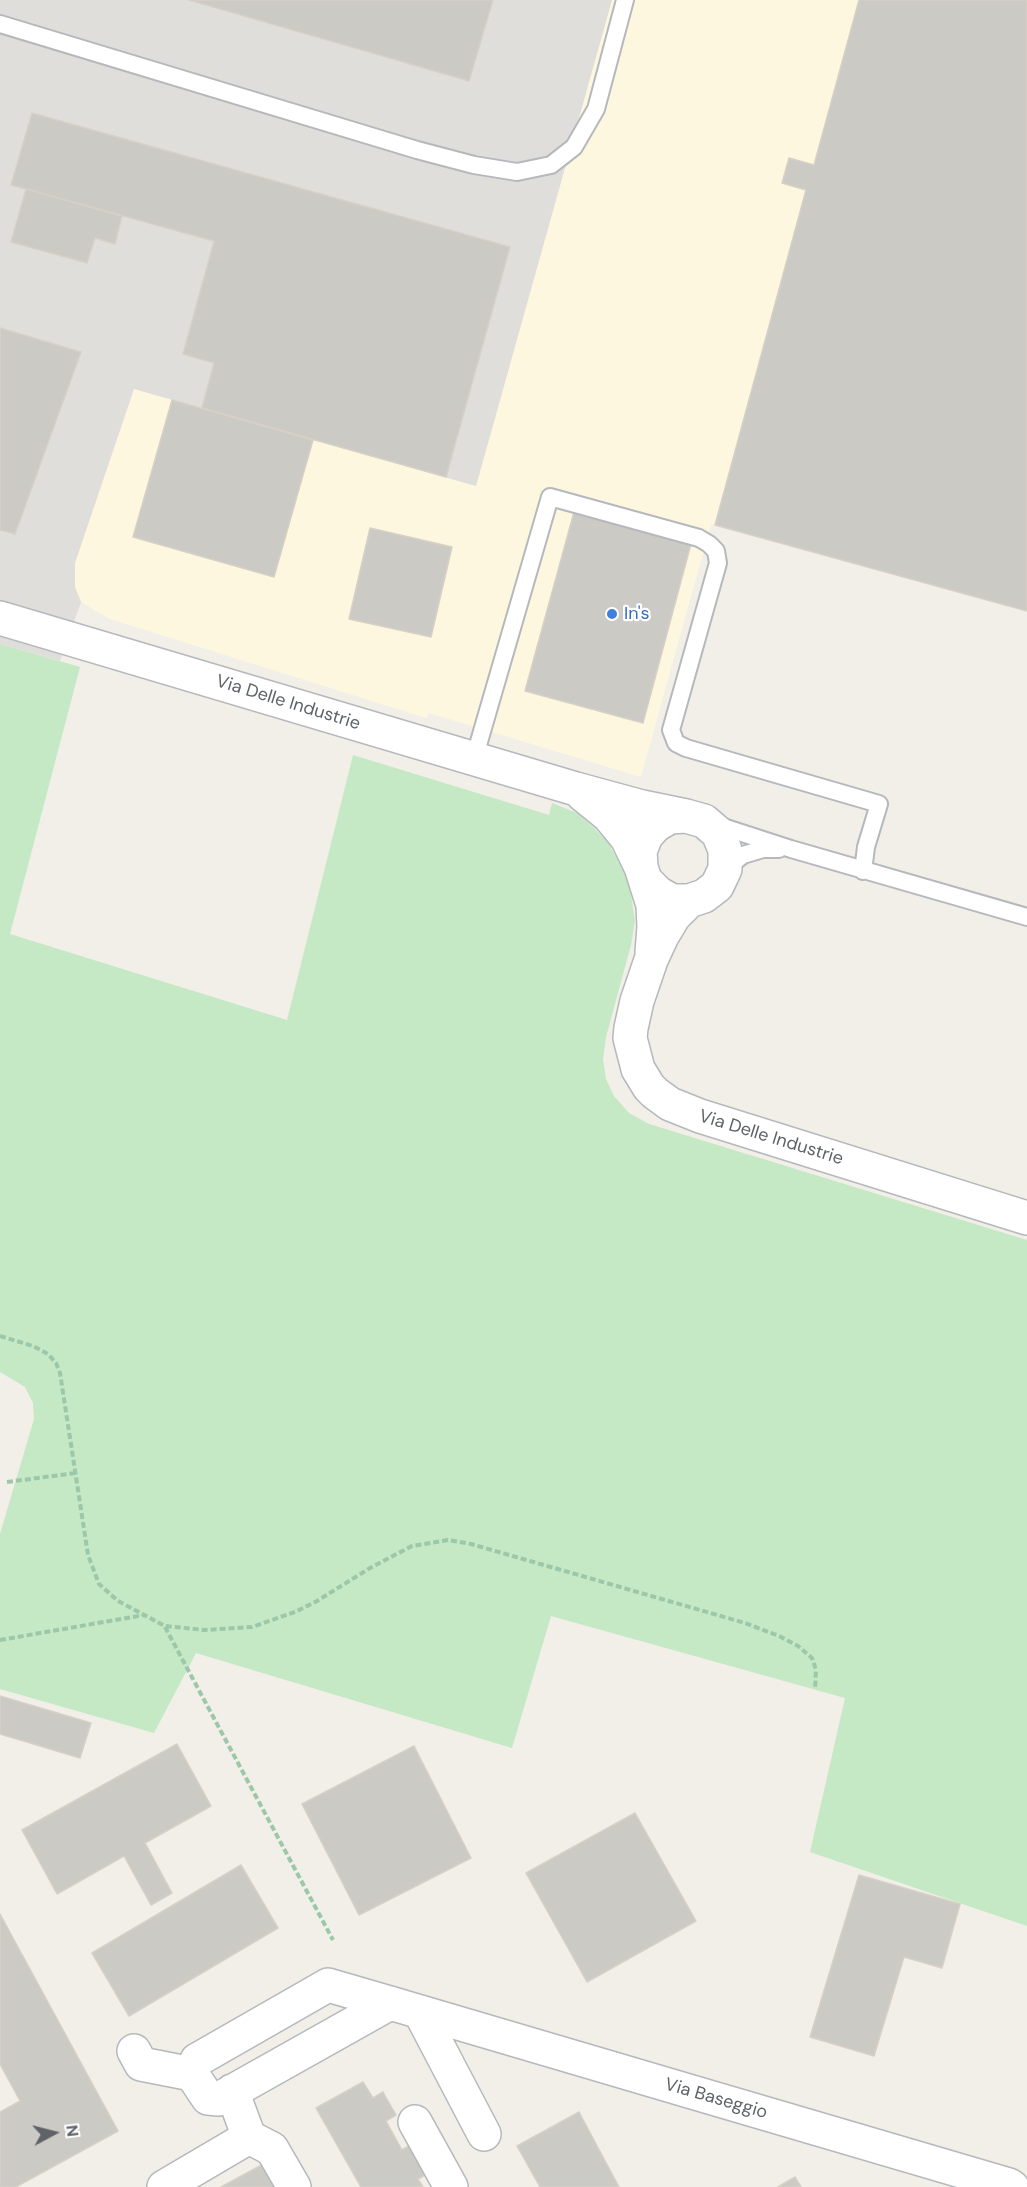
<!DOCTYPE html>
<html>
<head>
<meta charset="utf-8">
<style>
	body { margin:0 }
	#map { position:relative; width:1027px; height:2187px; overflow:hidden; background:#f1efe8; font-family:"DM Sans",sans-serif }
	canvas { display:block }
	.north { position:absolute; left:24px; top:2103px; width:60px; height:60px; -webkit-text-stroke:4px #fff; paint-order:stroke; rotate:83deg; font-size:16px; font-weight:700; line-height:24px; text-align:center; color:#5f6368 }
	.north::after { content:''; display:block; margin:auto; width:21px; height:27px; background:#5f6368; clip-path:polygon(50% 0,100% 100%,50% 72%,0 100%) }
</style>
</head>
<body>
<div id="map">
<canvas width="1027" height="2187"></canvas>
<div class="north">N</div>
</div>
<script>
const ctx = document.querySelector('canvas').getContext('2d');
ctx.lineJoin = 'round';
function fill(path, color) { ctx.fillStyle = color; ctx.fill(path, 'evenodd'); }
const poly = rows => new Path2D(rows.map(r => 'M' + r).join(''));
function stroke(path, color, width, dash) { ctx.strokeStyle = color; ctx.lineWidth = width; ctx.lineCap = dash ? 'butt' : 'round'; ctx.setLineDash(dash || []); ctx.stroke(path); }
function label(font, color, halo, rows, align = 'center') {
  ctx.font = font + ' "DM Sans",sans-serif'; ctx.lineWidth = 4.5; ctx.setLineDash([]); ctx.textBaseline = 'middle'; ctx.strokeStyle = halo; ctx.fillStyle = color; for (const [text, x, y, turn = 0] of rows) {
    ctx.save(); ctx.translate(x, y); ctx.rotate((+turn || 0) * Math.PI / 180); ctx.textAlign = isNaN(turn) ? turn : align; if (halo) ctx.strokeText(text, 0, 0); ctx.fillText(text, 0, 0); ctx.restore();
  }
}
fill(poly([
	[612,0,1027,0,1027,611,711,524,641,777,429,713,426,718,110,619,81,602,75,587,75,563,134,389,476,486]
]), '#fef7e0');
fill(poly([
	[0,0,612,0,476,486,134,389,75,563,75,587,81,602,60,661,0,644]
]), '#e0deda');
fill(poly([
	[0,644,80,667,10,934,287,1020,353,755,549,815,552,803,577,813,594,828,609,844,629,881,635,921,631,945,606,1037,603,1059,606,1079,614,1096,629,1113,649,1124,1027,1240,1027,1926,810,1852,845,1698,551,1616,512,1748,196,1653,154,1733,0,1689,0,1534,34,1419,33,1403,25,1387,0,1372]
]), '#c5e8c5');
const building = poly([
	[189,0,493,0,469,81,189,0],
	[859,0,1027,0,1027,611,715,525,806,190,782,183,789,158,814,165,859,0],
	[32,113,510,247,446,477,202,408,214,363,183,354,214,241,11,185,32,113],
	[26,189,122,216,115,244,95,238,87,263,11,242,26,189],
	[0,328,81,352,15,534,0,530,0,328],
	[172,400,313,440,274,577,133,537,172,400],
	[574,512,691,544,643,723,525,691,574,512],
	[370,528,452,547,431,637,349,619,370,528],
	[0,1696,91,1723,80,1758,0,1734,0,1696],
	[177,1744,211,1806,145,1843,172,1893,151,1905,124,1856,57,1894,22,1830,177,1744],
	[414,1746,471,1858,359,1915,302,1804,414,1746],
	[635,1813,696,1921,587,1982,526,1873,635,1813],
	[241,1865,278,1928,129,2016,92,1953,241,1865],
	[859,1875,960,1904,942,1968,904,1957,874,2056,810,2037,859,1875],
	[0,1914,118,2131,16,2187,0,2187,0,2112,20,2101,0,2064,0,1914],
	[363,2082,373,2098,383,2092,396,2115,386,2121,402,2150,412,2144,429,2173,418,2179,423,2187,361,2187,316,2108,363,2082],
	[579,2112,619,2187,540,2187,517,2146,579,2112],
	[269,2161,282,2187,221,2187,269,2161],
	[795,2177,801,2187,778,2187,795,2177]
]);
fill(building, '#cccac5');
stroke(building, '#d6d1c6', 1.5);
const service = poly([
	[0,24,417,150,474,165,517,172,551,165,574,147,596,109,625,0],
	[474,759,550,497,699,538,709,544,716,551,718,563,671,730,676,743,686,748,879,804,866,847,863,871],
	[714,824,791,849,1027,917],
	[725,869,743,855,763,849,779,849]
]);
const minor = poly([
	[0,618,576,789,642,807,686,816],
	[582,794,609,816,627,838,641,867],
	[647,882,658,893,672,901,689,901,704,896,717,886,725,869,725,850,718,833,704,821,686,816,670,817,656,825,646,836,640,851,641,867,653,905,654,927,652,952],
	[689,901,674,916,662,936,651,960,637,1001,631,1028,630,1038,638,1069,649,1087,655,1093,670,1104,700,1116,1027,1218],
	[390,2003,219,2099,208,2098,192,2074,197,2060,328,1985,390,2003,692,2092,1009,2185,1012,2187],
	[420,2012,484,2134],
	[134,2051,141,2064,192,2074],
	[415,2122,451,2187],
	[249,2137,272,2149,294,2187],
	[164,2187,249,2137,232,2091]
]);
stroke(service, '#b5b8bc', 20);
stroke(minor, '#b5b8bc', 36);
stroke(poly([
	[0,1336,33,1346,48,1354,56,1363,60,1373,88,1555,99,1584,118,1601,165,1626,205,1630,252,1627,295,1612,317,1601,370,1568,412,1546,448,1540,471,1544,745,1623,779,1636,798,1646,812,1658,816,1670,815,1689],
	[7,1482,76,1473],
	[165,1627,333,1940],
	[0,1640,144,1615]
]), '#9cc7a9', 4, [6, 3]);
stroke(service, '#fff', 16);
stroke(minor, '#fff', 33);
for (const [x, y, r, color] of [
	[612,614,6,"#3f7fe0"]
]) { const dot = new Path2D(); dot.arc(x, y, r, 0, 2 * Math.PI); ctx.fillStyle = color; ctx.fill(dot); stroke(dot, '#fff', 2); }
label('18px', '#366cbe', '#fff', [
	["In's",624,614]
], 'left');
label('18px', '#5f6368', '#fff', [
	["Via Delle Industrie",288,703,17],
	["Via Delle Industrie",771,1138,17],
	["Via Baseggio",716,2099,16]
]);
</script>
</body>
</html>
